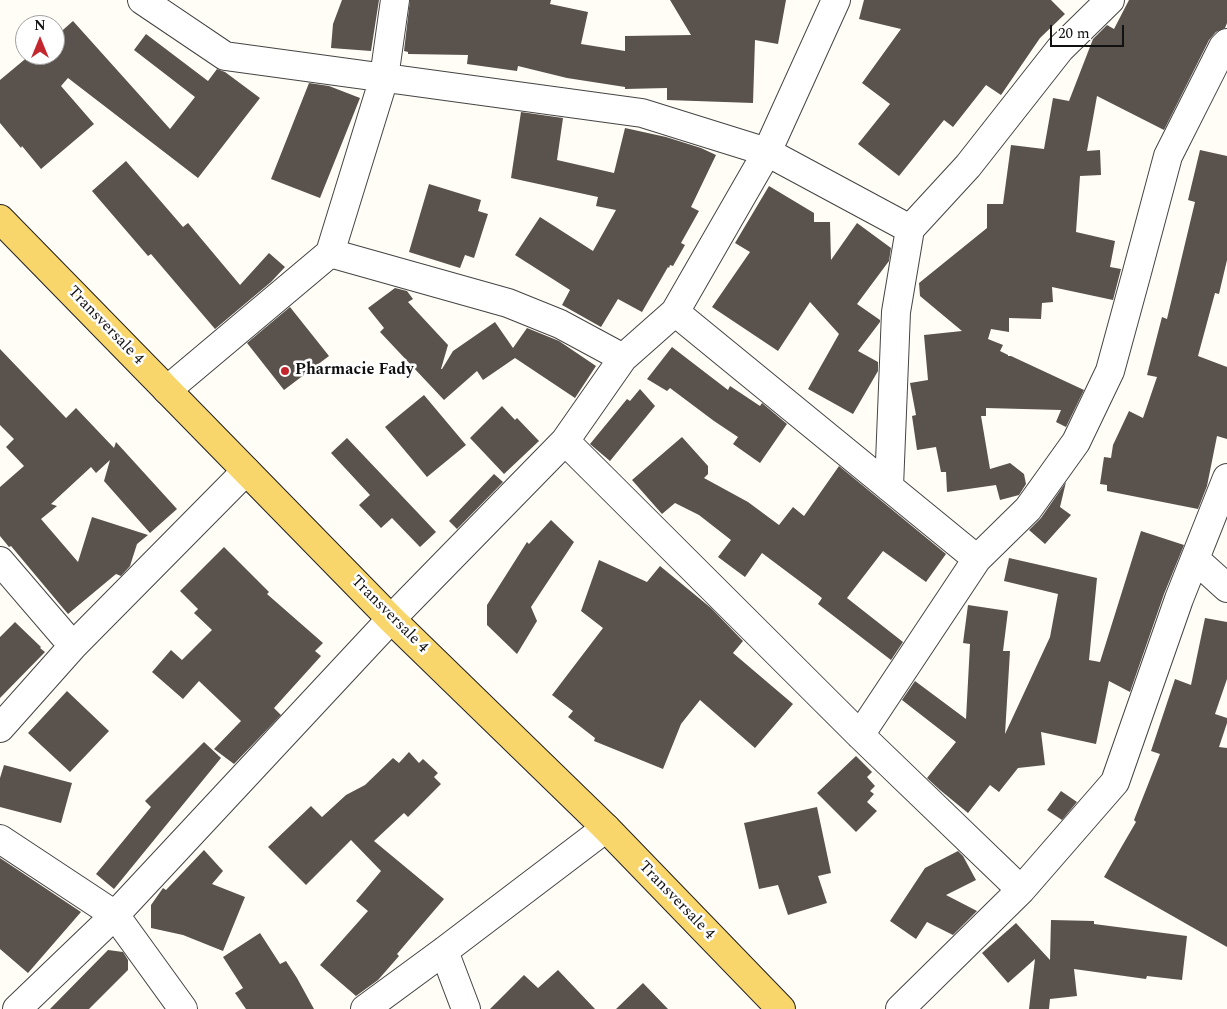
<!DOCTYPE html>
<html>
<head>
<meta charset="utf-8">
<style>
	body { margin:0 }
	#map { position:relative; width:1227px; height:1009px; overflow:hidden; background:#fffdf5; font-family:Spectral,serif }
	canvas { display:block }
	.north { position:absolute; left:15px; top:15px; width:50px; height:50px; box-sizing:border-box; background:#fff; border:1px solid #a0a0a0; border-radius:50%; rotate:0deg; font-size:14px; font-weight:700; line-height:20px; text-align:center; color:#111 }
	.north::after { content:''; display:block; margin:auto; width:18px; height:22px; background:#c4262e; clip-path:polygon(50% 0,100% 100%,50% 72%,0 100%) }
	.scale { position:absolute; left:1050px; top:25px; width:74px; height:22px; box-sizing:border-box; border:2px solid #111; border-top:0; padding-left:6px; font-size:15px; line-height:18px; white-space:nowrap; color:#111; -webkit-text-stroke:4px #fff; paint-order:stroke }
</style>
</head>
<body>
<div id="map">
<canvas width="1227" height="1009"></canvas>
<div class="north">N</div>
<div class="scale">20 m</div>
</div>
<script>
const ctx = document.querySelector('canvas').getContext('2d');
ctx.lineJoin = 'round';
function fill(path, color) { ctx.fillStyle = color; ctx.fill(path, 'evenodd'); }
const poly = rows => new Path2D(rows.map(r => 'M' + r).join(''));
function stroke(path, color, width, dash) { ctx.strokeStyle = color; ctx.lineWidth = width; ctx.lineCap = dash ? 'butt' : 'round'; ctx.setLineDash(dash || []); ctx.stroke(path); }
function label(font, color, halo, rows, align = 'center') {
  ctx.font = font + ' Spectral,serif'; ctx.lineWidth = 5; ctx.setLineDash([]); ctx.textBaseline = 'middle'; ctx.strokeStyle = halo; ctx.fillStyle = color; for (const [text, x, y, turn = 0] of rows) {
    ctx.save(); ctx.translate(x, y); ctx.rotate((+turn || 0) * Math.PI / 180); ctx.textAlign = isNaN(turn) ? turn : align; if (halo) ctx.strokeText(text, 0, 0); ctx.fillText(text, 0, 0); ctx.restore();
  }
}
fill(poly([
	[342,0,379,0,371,51,331,48,333,24],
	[410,0,551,0,550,4,588,12,581,44,625,51,625,36,691,35,670,0,786,0,778,44,755,40,753,103,667,100,667,88,625,89,625,87,567,78,518,66,517,71,467,64,468,55,408,54,408,52,404,51],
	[864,0,1051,0,1065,14,1040,38,1001,95,986,85,953,127,944,120,899,176,858,144,890,104,862,83,901,29,859,19],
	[1129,0,1227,0,1227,23,1225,28,1216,32,1209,40,1164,130,1097,96,1087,151,1100,150,1101,175,1080,176,1076,232,1115,241,1110,267,1121,269,1113,300,1052,287,1053,302,1042,303,1041,319,1009,318,1009,332,991,329,988,339,1003,345,1000,351,1008,355,1008,356,1011,356,1084,390,1066,427,1056,422,1061,410,986,408,986,416,981,416,990,469,1010,463,1024,474,1026,484,1019,495,1000,500,996,485,947,492,946,472,941,472,936,447,917,450,912,416,916,415,910,383,928,380,924,335,962,331,920,296,919,283,987,228,987,204,1003,204,1011,145,1044,149,1053,98,1069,101,1093,39,1107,25,1114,29],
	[73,21,170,129,195,97,134,50,146,34,208,81,217,69,225,72,260,98,198,178,68,78,61,86,94,124,41,169,22,146,21,148,0,123,0,80,30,55,55,55,55,37],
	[309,83,329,86,360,98,320,198,271,179],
	[521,112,563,118,557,160,614,173,625,128,666,137,701,148,716,155,691,207,699,211,681,243,685,245,673,266,670,265,669,268,668,267,642,312,618,299,601,327,562,305,570,290,515,255,540,217,593,251,616,210,596,206,598,197,511,178],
	[1200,150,1227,156,1227,260,1219,294,1215,293,1198,356,1227,367,1227,439,1217,436,1207,486,1198,509,1107,491,1107,485,1100,484,1104,457,1111,458,1113,445,1129,411,1143,418,1157,377,1147,375,1162,317,1167,319,1195,202,1188,200],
	[126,161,183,227,188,223,240,285,269,253,285,267,271,282,215,329,151,254,148,256,92,191],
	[429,184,481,200,478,211,488,214,474,258,465,255,460,268,409,252],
	[769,186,814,213,814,222,830,222,831,260,857,223,891,248,889,261,857,304,880,320,880,322,858,351,878,362,878,371,853,414,808,389,839,334,810,302,778,351,712,307,750,252,735,243],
	[395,288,407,291,413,299,408,302,448,345,441,369,442,369,453,351,495,322,513,348,527,328,559,341,596,366,575,398,515,358,483,380,477,371,444,400,380,332,384,328,368,308],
	[290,307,329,356,284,390,247,343],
	[672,347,728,390,730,386,760,406,762,403,787,424,760,463,733,444,738,437,714,421,670,388,667,391,647,379],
	[0,349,66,418,76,408,114,448,116,442,177,509,150,533,104,481,110,460,96,473,91,467,51,504,57,506,41,519,78,562,92,517,148,535,137,544,130,566,121,576,116,574,68,614,11,546,9,547,0,536,0,487,24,466,6,447,14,439,0,425],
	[640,389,655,406,610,461,590,444,627,399,630,401],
	[424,395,466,445,427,477,385,427],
	[502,406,515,420,517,418,539,441,504,474,470,438],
	[682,437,708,466,708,474,704,478,748,502,779,525,793,507,804,516,839,466,946,554,926,582,883,551,847,598,903,642,891,660,818,604,822,598,762,553,745,577,718,557,731,540,699,515,675,503,662,514,632,480],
	[347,438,436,532,420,547,392,518,381,528,359,505,370,495,331,453],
	[494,474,503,482,457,529,449,521],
	[1066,482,1060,507,1071,515,1045,544,1029,530,1041,518],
	[551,520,574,542,531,607,537,621,517,654,487,625,487,605,527,542,529,544],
	[1141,531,1184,545,1164,594,1130,692,1109,681,1096,744,1041,732,1045,765,1018,768,999,792,990,785,968,813,940,790,927,778,956,742,902,700,915,681,966,719,970,644,963,643,968,605,1008,611,1003,651,1010,651,1005,734,1050,637,1058,594,1004,581,1009,558,1097,578,1089,660,1100,662],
	[224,547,269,592,267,594,323,643,315,651,321,656,274,708,281,715,234,764,214,749,241,721,199,681,183,699,152,672,171,650,182,660,212,630,194,613,198,609,180,591],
	[599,560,647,582,660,566,711,608,743,641,733,653,793,704,755,748,700,700,681,724,663,769,594,741,595,738,568,717,573,711,552,695,603,628,581,611],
	[1205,618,1227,622,1227,679,1215,714,1227,718,1227,723,1219,747,1227,748,1227,947,1104,877,1136,822,1134,820,1160,754,1151,751,1175,679,1191,685],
	[15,622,41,647,40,648,45,652,0,698,0,637],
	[67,691,109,731,70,772,28,733],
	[204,742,221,758,114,889,96,874,151,807,145,801],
	[409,752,419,763,423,759,438,773,434,777,441,784,408,817,404,813,374,841,444,899,397,954,399,956,378,980,356,996,320,965,368,911,356,901,381,871,351,840,306,885,268,847,311,806,322,817,346,795,365,785,393,758,399,763],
	[856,756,872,772,867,777,875,786,870,791,874,794,867,802,877,811,856,832,817,793],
	[4,765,72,783,61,823,0,807,0,778],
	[1061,791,1077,802,1062,820,1047,810],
	[817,807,831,873,818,876,827,903,788,915,778,885,759,889,744,823],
	[204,850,223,871,212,884,245,897,223,951,183,935,151,928,151,905,163,888,166,890],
	[958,851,963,856,976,880,946,895,977,911,953,935,927,922,916,939,890,921,925,868],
	[0,858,81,912,28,973,0,949],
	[1051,920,1094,921,1094,924,1187,936,1182,980,1147,976,1146,979,1074,969,1077,996,1050,999,1049,1009,1029,1009,1035,959,1008,983,982,953,1016,923,1050,960],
	[260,933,280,964,286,961,297,978,314,1009,246,1009,235,993,243,988,223,957],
	[108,950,123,952,128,960,128,970,89,1009,50,1009],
	[558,970,595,1009,490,1009,524,975,538,988],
	[643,983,668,1009,616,1009]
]), '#5a524d');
const minor = poly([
	[142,0,225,56,642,113,767,152,910,229],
	[395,0,384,78,330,253,508,303,560,324,623,358],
	[675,312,977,559],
	[167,390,330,253],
	[565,441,860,735,1021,890],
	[889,487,896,312,910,229,968,166,1060,49,1110,0],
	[1195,559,1227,588],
	[0,561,73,646],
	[0,728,73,646,246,471],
	[860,735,977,559,1028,509,1076,442,1110,371,1137,272,1168,156,1223,47,1227,43],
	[0,839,115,915,183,1009],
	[444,951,466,1009],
	[17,1009,115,915,391,619,565,441,623,358,675,312,767,152,836,0],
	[365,1009,444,951,606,828],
	[900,1009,1021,890,1115,782,1179,599,1227,478]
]);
const major = poly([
	[0,219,391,619,606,828,781,1009]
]);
stroke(minor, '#444', 30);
stroke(major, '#222', 30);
stroke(minor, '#fff', 28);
stroke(major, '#f9d66b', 28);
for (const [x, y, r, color] of [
	[285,371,5,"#c4262e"]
]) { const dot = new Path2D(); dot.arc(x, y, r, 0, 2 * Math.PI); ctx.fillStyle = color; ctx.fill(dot); stroke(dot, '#fff', 2); }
label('16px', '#111', '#fff', [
	["Transversale 4",105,326,46],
	["Transversale 4",389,615,45],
	["Transversale 4",676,901,46]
]);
label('bold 16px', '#111', '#fff', [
	["Pharmacie Fady",295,371]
], 'left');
</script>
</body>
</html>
